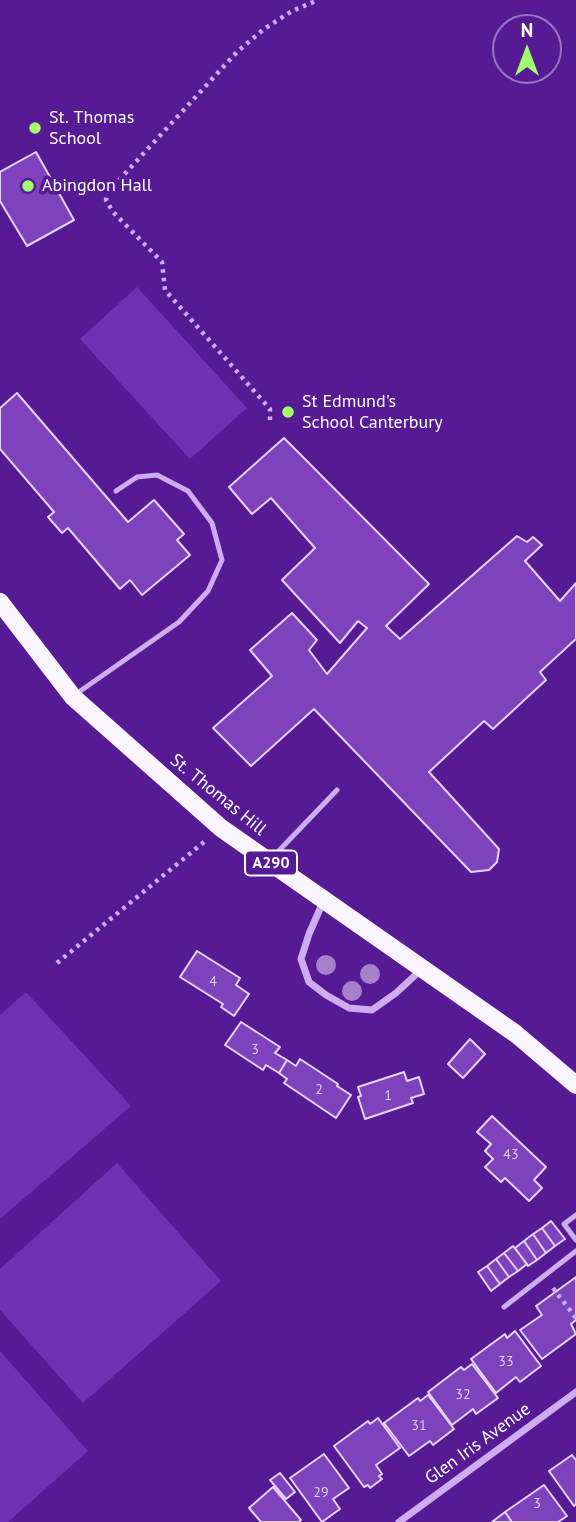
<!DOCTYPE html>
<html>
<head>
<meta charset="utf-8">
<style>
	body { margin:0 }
	#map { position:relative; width:576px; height:1522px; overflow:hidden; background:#571a95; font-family:"PT Sans",sans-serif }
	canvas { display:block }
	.north { position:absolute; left:492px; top:14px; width:70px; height:70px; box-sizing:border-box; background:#571a95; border:2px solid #9a76bf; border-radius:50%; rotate:0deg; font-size:19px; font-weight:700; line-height:28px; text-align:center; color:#fff }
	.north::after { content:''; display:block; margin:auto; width:24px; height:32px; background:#a0ff6b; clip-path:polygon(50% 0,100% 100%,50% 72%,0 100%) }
</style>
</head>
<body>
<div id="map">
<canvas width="576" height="1522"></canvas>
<div class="north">N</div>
</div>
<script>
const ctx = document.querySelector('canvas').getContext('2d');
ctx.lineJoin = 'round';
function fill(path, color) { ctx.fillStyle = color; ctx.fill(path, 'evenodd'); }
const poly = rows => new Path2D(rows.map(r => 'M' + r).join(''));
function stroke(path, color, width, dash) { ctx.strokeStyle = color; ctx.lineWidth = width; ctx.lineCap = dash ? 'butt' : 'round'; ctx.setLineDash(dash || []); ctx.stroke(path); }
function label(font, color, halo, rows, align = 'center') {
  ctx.font = font + ' "PT Sans",sans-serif'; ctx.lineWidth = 7; ctx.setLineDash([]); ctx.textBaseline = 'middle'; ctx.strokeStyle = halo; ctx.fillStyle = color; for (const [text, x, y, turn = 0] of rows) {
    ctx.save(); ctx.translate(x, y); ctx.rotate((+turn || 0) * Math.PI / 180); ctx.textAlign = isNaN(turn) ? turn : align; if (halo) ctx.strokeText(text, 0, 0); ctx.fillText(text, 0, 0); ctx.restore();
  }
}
fill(poly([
	[137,287,247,408,190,459,80,339],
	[26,992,131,1106,0,1219,0,1015],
	[117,1163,221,1281,83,1403,0,1310,0,1269],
	[0,1351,88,1451,8,1522,0,1522]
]), '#7031b4');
const building = poly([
	[36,152,74,220,27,246,0,201,0,172,36,152],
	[17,393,128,522,154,500,184,534,177,540,190,555,142,595,130,580,120,589,68,528,62,533,48,517,54,512,0,449,0,408,17,393],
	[284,438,429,584,386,626,400,639,517,536,527,542,533,537,542,545,525,561,560,601,576,583,576,639,540,672,546,680,493,729,484,721,429,772,499,849,497,862,489,870,471,872,314,709,251,766,213,728,272,676,250,650,292,613,317,640,309,650,327,674,367,628,358,621,340,643,282,580,315,548,271,498,252,514,229,487,284,438],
	[197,951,240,978,236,985,249,994,234,1016,221,1007,223,1004,180,977,197,951],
	[241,1022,280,1047,275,1053,287,1060,279,1073,266,1065,263,1070,225,1045,241,1022],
	[470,1039,485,1054,463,1078,448,1064,470,1039],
	[300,1059,338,1084,337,1086,351,1095,336,1118,284,1083,287,1079,279,1073,287,1060,296,1066,300,1059],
	[404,1072,407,1081,419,1077,424,1094,411,1098,413,1103,365,1119,358,1097,361,1096,358,1087,404,1072],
	[492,1116,546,1167,534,1180,542,1188,529,1201,505,1178,501,1182,485,1167,493,1159,485,1151,491,1144,477,1132,492,1116],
	[551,1221,565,1239,555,1246,542,1228,551,1221],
	[542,1228,555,1246,546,1253,533,1234,542,1228],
	[533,1234,546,1253,537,1260,524,1241,533,1234],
	[524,1241,537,1260,528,1266,515,1248,524,1241],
	[513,1246,527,1264,518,1271,504,1253,513,1246],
	[504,1253,518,1271,509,1277,496,1259,504,1253],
	[496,1259,509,1277,500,1284,487,1266,496,1259],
	[487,1266,500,1284,491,1291,478,1272,487,1266],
	[576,1277,576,1320,571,1324,576,1334,542,1359,520,1330,542,1315,536,1306,576,1277],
	[515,1331,541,1366,520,1382,516,1377,496,1393,471,1359,505,1334,507,1338,515,1331],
	[472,1364,498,1398,476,1414,473,1409,452,1425,428,1392,461,1367,464,1370,472,1364],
	[428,1395,454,1429,433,1445,430,1441,409,1456,384,1423,418,1398,420,1401,428,1395],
	[378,1418,400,1448,376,1465,382,1474,379,1476,382,1479,370,1488,368,1485,364,1487,334,1446,368,1421,370,1424,378,1418],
	[324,1454,349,1488,333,1499,340,1509,322,1522,290,1478,324,1454],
	[572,1455,576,1460,576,1504,574,1506,549,1471,572,1455],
	[280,1473,295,1492,286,1499,270,1480,280,1473],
	[544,1485,567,1516,558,1522,512,1522,505,1512,544,1485],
	[273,1487,301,1520,299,1522,261,1522,249,1508,273,1487],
	[505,1512,512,1522,492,1522,505,1512]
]);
fill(building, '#7e43bc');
stroke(building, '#e6d3fb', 2);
stroke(poly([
	[270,420,270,409,165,290,162,262,113,212,106,200,108,192,237,52,264,29,292,11,318,0],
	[57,963,204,842],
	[553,1288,576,1318]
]), '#cdacf0', 4.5, [3.5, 5]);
stroke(poly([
	[76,694,179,622,208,591,222,560,212,523,188,491,157,475,137,477,116,491],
	[271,859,337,790],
	[576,1215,564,1224,576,1240],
	[504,1307,576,1251]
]), '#cdacf0', 5);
stroke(poly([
	[323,902,309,934,301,959,309,982,326,995,349,1008,372,1010,396,993,423,968],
	[399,1522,576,1392]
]), '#cdacf0', 7);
stroke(poly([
	[0,602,73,697,221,828,516,1034,576,1085]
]), '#fbf5ff', 18);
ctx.fillStyle = '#a680cd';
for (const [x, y] of [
	[326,965],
	[370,974],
	[352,991]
]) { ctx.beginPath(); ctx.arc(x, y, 10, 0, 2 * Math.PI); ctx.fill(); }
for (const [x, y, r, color] of [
	[35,128,7,"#a0ff6b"],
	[28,186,7,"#a0ff6b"],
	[288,412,7,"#a0ff6b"]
]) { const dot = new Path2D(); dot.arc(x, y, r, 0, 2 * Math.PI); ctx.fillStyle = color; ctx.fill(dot); stroke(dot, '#571a95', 2.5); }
label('14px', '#dfd0ee', null, [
	["4",213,982],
	["3",255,1050],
	["2",319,1090],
	["1",388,1096],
	["43",511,1155],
	["33",506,1362],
	["32",463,1395],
	["31",419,1426],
	["29",321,1493],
	["3",537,1504]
]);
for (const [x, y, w] of [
	[271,863,52]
]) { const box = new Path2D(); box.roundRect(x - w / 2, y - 12.5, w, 25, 5); ctx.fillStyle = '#571a95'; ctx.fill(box); stroke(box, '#fff', 2); }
label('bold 16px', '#fff', null, [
	["A290",271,863]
]);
label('18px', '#fff', '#571a95', [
	["St. Thomas",49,118],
	["School",49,139],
	["Abingdon Hall",42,186],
	["St Edmund's",302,402],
	["School Canterbury",302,423]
], 'left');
label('18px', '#fff', '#571a95', [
	["St. Thomas Hill",218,795,39],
	["Glen Iris Avenue",478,1444,-36]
]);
</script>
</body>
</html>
